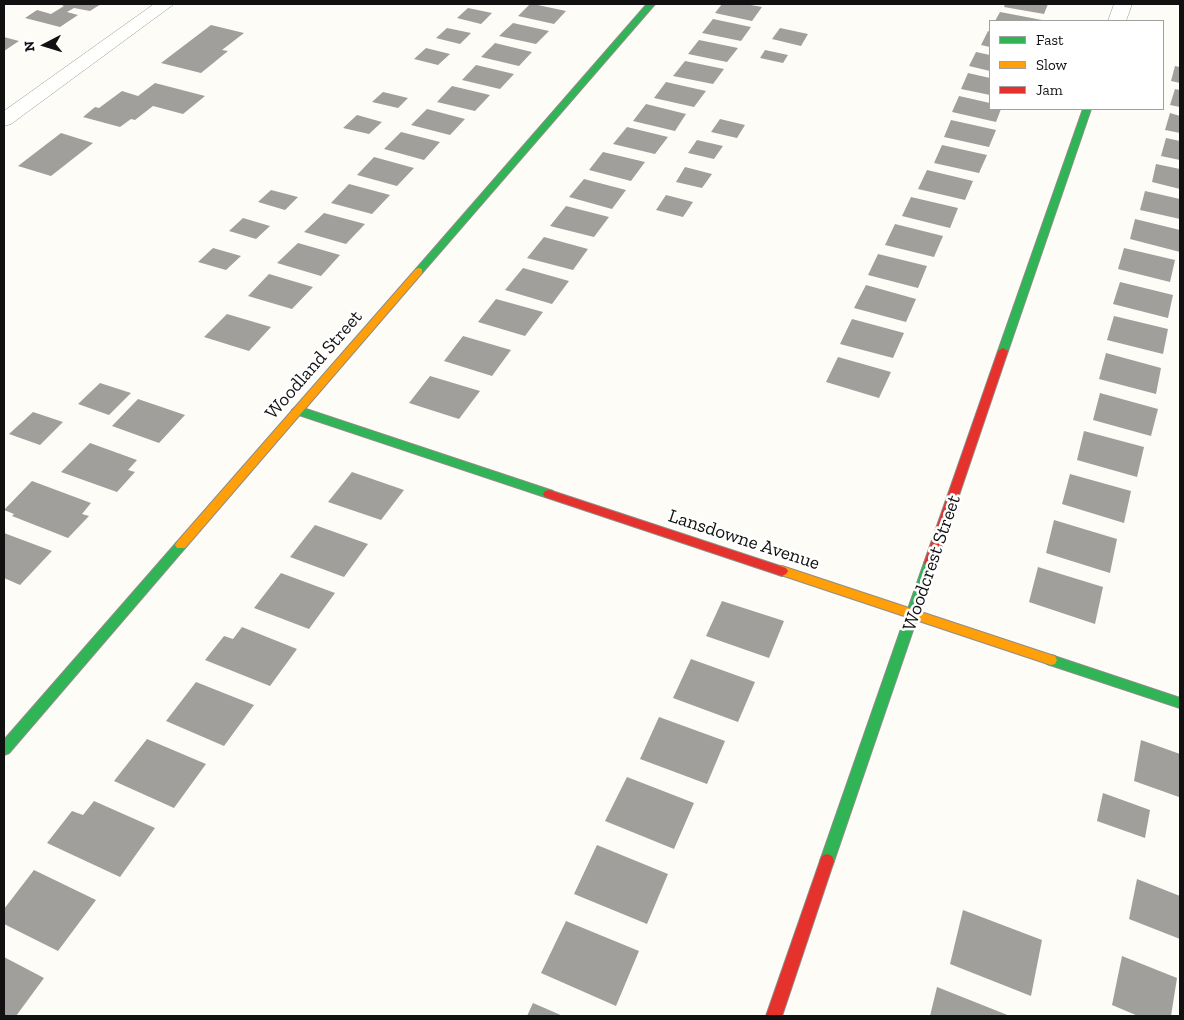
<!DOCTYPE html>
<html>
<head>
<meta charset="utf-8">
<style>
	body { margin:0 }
	#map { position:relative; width:1184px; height:1020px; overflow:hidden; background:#fdfcf7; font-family:"Zilla Slab",serif }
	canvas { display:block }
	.frame { position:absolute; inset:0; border:5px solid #111; pointer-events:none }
	.legend { position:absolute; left:989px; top:20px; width:175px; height:90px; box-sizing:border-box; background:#fff; border:1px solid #a0a0a0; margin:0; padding:6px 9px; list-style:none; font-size:15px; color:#111 }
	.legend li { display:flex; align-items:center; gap:10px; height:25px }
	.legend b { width:25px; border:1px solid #a0a0a0 }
	.north { position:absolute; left:20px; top:20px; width:50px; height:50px; -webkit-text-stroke:4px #fff; paint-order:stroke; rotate:265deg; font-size:14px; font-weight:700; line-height:20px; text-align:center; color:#111 }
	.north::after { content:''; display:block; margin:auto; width:18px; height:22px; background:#111; clip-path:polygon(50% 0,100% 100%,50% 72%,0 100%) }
</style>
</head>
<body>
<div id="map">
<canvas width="1184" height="1020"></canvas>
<div class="frame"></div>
<ul class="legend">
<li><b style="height:6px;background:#30b455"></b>Fast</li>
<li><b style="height:6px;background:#ff9f0a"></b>Slow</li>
<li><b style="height:6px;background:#e5322d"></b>Jam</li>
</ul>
<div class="north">N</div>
</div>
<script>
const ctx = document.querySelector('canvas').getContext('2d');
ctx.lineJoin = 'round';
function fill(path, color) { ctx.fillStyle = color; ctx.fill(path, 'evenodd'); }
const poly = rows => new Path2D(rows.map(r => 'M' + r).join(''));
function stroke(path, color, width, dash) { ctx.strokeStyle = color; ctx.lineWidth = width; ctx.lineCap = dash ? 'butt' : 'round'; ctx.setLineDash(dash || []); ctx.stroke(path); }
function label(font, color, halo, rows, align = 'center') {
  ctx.font = font + ' "Zilla Slab",serif'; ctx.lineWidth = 5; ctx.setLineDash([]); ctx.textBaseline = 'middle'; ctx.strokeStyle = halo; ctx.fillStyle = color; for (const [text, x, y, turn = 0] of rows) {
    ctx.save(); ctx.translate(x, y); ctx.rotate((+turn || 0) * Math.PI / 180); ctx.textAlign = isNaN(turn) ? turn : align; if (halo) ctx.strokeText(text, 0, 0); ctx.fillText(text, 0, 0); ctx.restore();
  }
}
fill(poly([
	[59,4,101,4,90,11,74,8,67,12,78,15,60,27,25,18,37,10,51,14,64,6],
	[530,4,533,4,566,11,554,24,518,16],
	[722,4,745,4,762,7,752,21,715,13],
	[1005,4,1048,4,1044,14,1004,7],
	[468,8,492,13,481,24,457,18],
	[1000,12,1042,20,1042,21,995,21],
	[713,19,751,27,741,41,702,33],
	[513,23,549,31,536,44,499,36],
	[211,25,244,33,222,50,228,51,201,73,161,63],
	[447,28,471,33,460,44,436,38],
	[780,28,808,34,801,46,772,39],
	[988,31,990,32,990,47,981,45],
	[4,37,19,41,4,51],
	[699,40,738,48,727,62,688,54],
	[495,43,532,52,519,66,481,57],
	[426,48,450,54,438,65,414,59],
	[765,50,788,55,783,63,760,58],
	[976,52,990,55,990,71,969,66],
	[685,61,724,69,713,84,673,76],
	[476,65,514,74,500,89,462,80],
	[1175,66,1180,67,1180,83,1171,81],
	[968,73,990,78,990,95,961,89],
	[666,82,706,91,694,107,654,98],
	[155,83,205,96,183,114,153,106,135,120,131,119,120,127,83,117,95,107,99,108,122,91,138,96],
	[452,86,490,95,475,111,437,102],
	[1175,89,1180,90,1180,107,1170,105],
	[383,92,408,98,398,108,372,102],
	[959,96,990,103,990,109,1001,109,996,122,952,112],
	[646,104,686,114,675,131,633,121],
	[427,109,465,119,450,135,411,125],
	[1170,113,1180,116,1180,133,1165,130],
	[357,115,382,122,369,134,343,128],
	[720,119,745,125,737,138,711,132],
	[951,120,996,130,989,147,944,137],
	[627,127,668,137,655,154,613,144],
	[401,132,440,142,424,160,384,149],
	[61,133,93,143,51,176,18,166],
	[1166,138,1180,141,1180,160,1161,156],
	[697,140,723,146,714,159,688,153],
	[942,145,987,155,979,173,934,163],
	[603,152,645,162,631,181,589,170],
	[374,157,414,168,397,186,357,175],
	[1156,164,1180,169,1180,189,1152,182],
	[685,167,712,174,702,188,676,182],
	[927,170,973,181,965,200,918,189],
	[584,179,626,190,612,209,569,197],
	[349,184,390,195,372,214,331,203],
	[271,190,298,197,285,210,258,202],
	[1145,191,1180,199,1180,219,1140,210],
	[666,195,693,202,683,217,656,210],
	[911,197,958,208,950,228,902,216],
	[566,206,609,217,594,237,550,226],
	[324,213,365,224,346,244,304,232],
	[243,218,270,226,256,239,229,231],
	[1135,219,1180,230,1180,252,1130,239],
	[895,224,943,236,934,257,885,245],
	[544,237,588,249,573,270,527,258],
	[298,243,340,255,321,276,277,263],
	[213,248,241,256,226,270,198,262],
	[1124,248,1175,260,1170,282,1118,269],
	[878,254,927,266,918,288,868,275],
	[523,268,569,281,552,304,505,290],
	[269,274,313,287,292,309,248,296],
	[1120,282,1173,295,1168,318,1113,304],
	[866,285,916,299,906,322,854,308],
	[496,299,543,312,525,336,478,322],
	[227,314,271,327,249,351,204,337],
	[1114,316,1168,329,1163,354,1107,340],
	[852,319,904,333,893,358,840,344],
	[463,336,511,350,492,376,444,361],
	[1106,353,1161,368,1156,394,1099,379],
	[838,357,891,372,879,398,826,382],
	[430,376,480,391,459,419,409,403],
	[100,383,131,393,109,415,78,404],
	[1100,393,1158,409,1151,436,1093,420],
	[138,399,185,415,159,443,112,426],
	[33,412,63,422,40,445,9,434],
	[1084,431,1144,447,1137,477,1077,460],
	[90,443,137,460,128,470,135,472,117,492,61,472],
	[352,472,404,490,381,520,328,502],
	[1070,474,1131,491,1124,523,1062,504],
	[32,481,91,503,82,514,89,516,68,538,12,516,14,514,4,510],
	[1054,520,1117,539,1110,573,1046,553],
	[315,525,368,544,344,577,290,557],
	[4,533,52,551,20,585,4,578],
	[1038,567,1103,587,1095,624,1029,602],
	[281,573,335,593,309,629,254,608],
	[722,601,784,621,769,658,706,636],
	[242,627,297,649,270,686,205,660,224,636,233,639],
	[691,659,755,682,738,722,673,698],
	[196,682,254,705,224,746,166,721],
	[659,717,725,741,707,784,640,759],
	[147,739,206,764,174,808,114,781],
	[1141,740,1180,754,1179,797,1134,781],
	[627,777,694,803,674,849,605,821],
	[1103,793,1150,810,1145,838,1097,821],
	[94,801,155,828,120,877,47,843,72,811,83,815],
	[597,845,668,874,647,924,574,894],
	[34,870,96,900,58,951,4,924,4,909],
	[1137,879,1180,896,1180,939,1129,919],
	[963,910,1042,940,1031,996,950,964],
	[566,921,639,951,616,1006,541,973],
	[1122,956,1177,978,1171,1016,1138,1016,1112,1005],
	[4,957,44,978,16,1016,4,1016],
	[937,987,1010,1016,930,1016],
	[533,1003,563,1016,527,1016]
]), '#a19f9c');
const street = poly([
	[154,4,174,4,11,124,4,126,4,111,154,4],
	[1114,4,1132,4,1126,21,1108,21,1114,4]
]);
const fast = poly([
	[647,4,655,4,422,273,416,273,416,269,647,4],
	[1083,109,1091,109,1008,351,1003,354,999,353,998,351,1083,109],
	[297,406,553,491,555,494,553,497,545,497,293,413,292,410,297,406],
	[181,541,185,542,187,545,185,548,9,753,4,755,4,740,177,542,181,541],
	[930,559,934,560,936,563,834,861,832,866,827,868,822,866,820,861,924,563,926,560,930,559],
	[1051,655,1180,698,1180,708,1047,664,1045,660,1047,656,1051,655]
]);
const slow = poly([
	[419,268,422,269,422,273,185,548,177,548,175,545,177,542,416,269,419,268],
	[782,566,1051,655,1055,656,1057,660,1055,664,1051,665,778,574,776,571,778,568,782,566]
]);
const jam = poly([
	[1003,348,1008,351,936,563,934,566,926,566,924,563,998,351,1003,348],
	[549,490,786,568,788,571,786,574,782,576,545,497,543,494,545,491,549,490],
	[827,854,832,856,834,861,782,1016,766,1016,820,861,822,856,827,854]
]);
stroke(street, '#979795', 1);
stroke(fast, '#8e8d8b', 2);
stroke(slow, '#8e8d8b', 2);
stroke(jam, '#8e8d8b', 2);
fill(street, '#fffffe');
fill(fast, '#30b455');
fill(slow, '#ff9f0a');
fill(jam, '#e5322d');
label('19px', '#111', '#fff', [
	["Woodland Street",314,365,-49],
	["Lansdowne Avenue",744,540,18],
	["Woodcrest Street",932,563,-71]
]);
</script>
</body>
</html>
